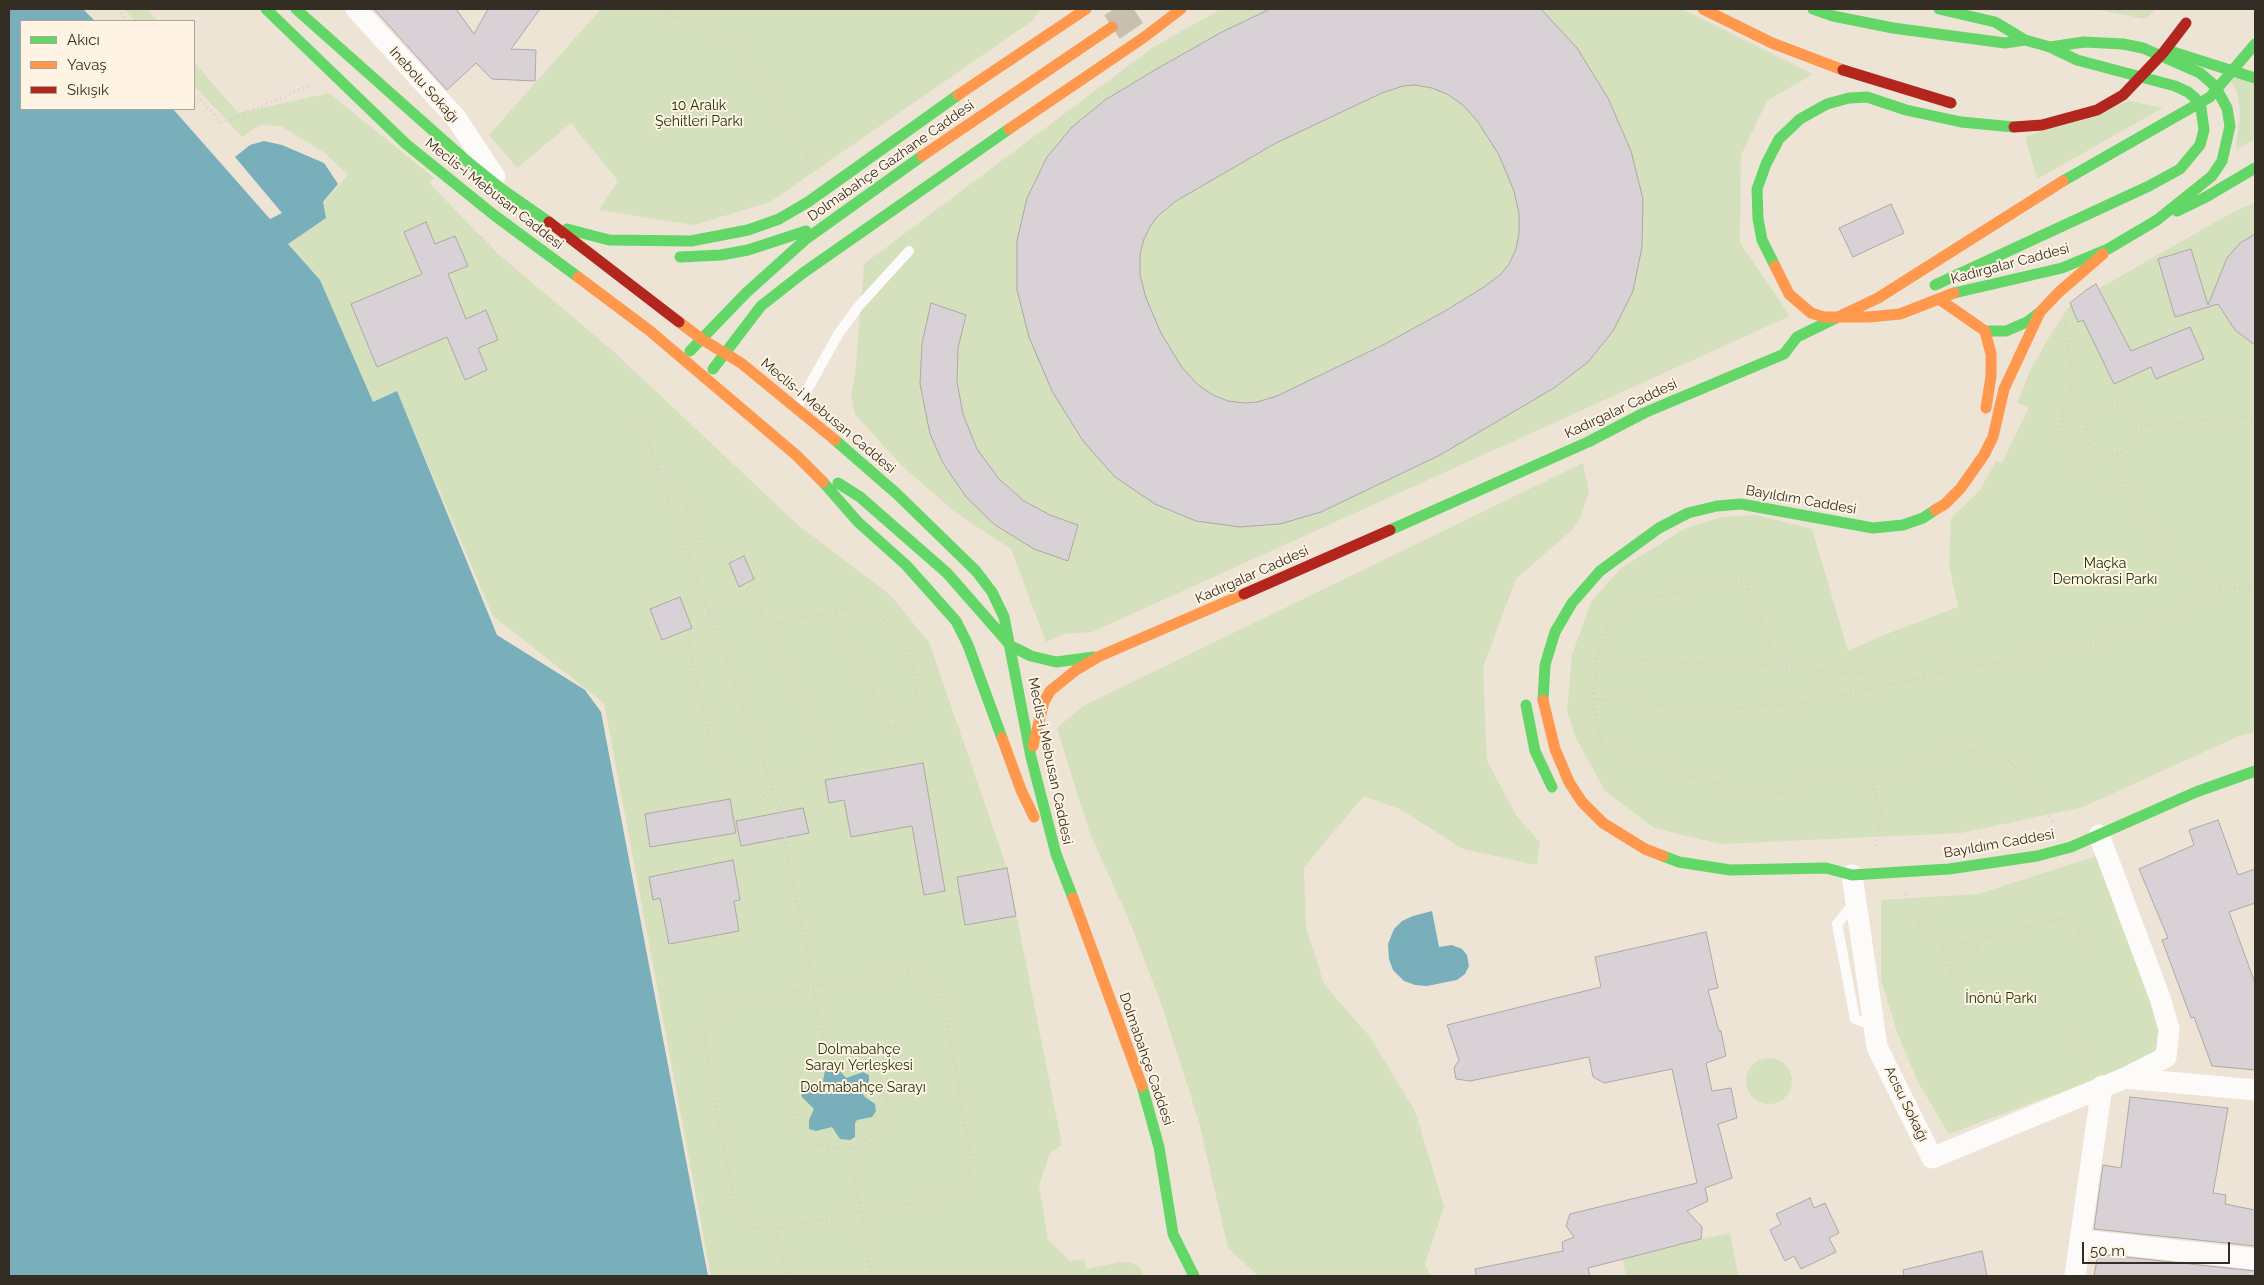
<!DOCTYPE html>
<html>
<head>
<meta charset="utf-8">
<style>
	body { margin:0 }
	#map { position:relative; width:2264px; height:1285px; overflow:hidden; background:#ede4d5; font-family:Raleway,sans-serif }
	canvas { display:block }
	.frame { position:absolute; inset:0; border:10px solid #342d23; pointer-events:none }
	.legend { position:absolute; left:20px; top:20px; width:175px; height:90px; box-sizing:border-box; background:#fff4e4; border:1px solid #aea497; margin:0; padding:6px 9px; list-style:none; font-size:15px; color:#342d23 }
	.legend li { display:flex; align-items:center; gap:10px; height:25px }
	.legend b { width:25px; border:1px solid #aea497 }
	.scale { position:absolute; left:2082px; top:1242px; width:148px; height:22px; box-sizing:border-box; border:2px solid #342d23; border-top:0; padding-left:6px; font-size:15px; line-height:18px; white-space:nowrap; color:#342d23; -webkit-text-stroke:4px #fff4e4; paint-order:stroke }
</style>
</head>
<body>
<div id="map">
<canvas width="2264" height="1285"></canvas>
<div class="frame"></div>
<ul class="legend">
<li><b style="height:6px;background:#63d668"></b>Akıcı</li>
<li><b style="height:6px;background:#ff974d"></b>Yavaş</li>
<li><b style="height:6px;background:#b3261e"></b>Sıkışık</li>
</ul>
<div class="scale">50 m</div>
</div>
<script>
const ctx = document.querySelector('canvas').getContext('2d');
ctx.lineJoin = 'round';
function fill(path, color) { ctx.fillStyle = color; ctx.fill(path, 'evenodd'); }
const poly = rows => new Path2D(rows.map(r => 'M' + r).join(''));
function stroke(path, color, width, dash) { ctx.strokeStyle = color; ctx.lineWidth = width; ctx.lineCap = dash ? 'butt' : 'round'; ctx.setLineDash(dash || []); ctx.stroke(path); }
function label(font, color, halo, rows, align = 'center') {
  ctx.font = font + ' Raleway,sans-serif'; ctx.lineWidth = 4; ctx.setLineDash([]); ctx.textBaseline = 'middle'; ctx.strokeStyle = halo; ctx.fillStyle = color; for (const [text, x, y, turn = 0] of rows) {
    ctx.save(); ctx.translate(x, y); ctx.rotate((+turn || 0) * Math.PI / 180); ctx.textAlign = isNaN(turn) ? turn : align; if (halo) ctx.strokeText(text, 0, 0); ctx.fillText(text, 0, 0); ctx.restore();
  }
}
fill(poly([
	[124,9,147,9,158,21,135,21],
	[601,9,1041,9,1032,21,770,202,694,225,599,210,618,181,571,123,517,168,489,135],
	[1221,9,1682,9,1813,74,1767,101,1741,155,1740,243,1790,316,1092,632,1063,634,1046,642,1011,549,956,513,901,465,855,414,851,395,855,376,864,264,1152,48],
	[2095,9,2156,9,2145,19],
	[194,62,238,113,329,93,434,178,429,183,496,252,614,352,797,524,890,595,929,642,1007,868,1062,1145,1050,1153,1039,1185,1048,1240,1070,1261,1084,1259,1086,1269,1120,1262,1133,1263,1140,1268,1144,1276,711,1276,604,703,493,616,397,392,373,403,288,243,348,175,325,153,281,126,260,125,242,137,194,85],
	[2228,75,2255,84,2255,139,2236,150,2240,111,2237,92],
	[2129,101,2163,108,2037,179,2025,137],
	[2255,203,2255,732,2239,736,2083,807,1961,833,1721,844,1654,828,1605,791,1575,736,1567,711,1572,655,1591,602,1621,568,1686,528,1722,517,1756,515,1812,529,1848,651,1884,635,1958,607,1949,565,1951,518,1980,490,1996,461,2002,463,2029,407,2017,403,2030,371,2048,339,2070,305,2235,211],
	[1583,463,1589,492,1580,519,1573,529,1516,579,1483,667,1487,761,1516,815,1540,843,1537,865,1463,849,1402,810,1364,796,1304,867,1306,928,1324,984,1370,1037,1415,1111,1444,1207,1425,1264,1430,1276,1258,1276,1228,1248,1199,1122,1162,1006,1129,920,1089,831,1057,728,1083,706],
	[2097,856,2164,1038,2150,1057,2128,1067,1949,1134,1918,1082,1897,1032,1881,980,1881,900,1978,894],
	'1746 1081a23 23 0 1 1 46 0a23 23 0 1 1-46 0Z',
	[1730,1233,1738,1276,1626,1276,1622,1256]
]), '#d5e0bd');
fill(poly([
	[9,9,83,9,95,21,21,21,21,109,173,109,270,219,282,213,235,157,250,145,264,141,282,145,324,163,338,184,323,202,326,218,288,244,320,280,373,402,397,391,497,635,585,690,601,712,708,1276,9,1276],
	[1432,911,1439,947,1452,945,1462,949,1467,955,1469,966,1465,974,1457,980,1427,986,1415,985,1404,981,1393,970,1389,959,1388,944,1394,929,1402,921,1413,916],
	[830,1062,834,1064,846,1078,863,1072,869,1075,869,1081,862,1093,865,1097,875,1104,876,1111,872,1117,857,1120,855,1123,855,1137,850,1140,840,1139,832,1127,816,1131,809,1129,809,1120,814,1109,802,1097,801,1089,823,1081,826,1065]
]), '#79afba');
const building = poly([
	[374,9,456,9,474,34,488,9,540,9,511,49,536,50,535,81,492,79,476,63,447,90,374,9],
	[1270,9,1541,9,1577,48,1608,98,1631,151,1643,199,1642,247,1633,291,1613,331,1588,362,1554,388,1440,455,1321,512,1280,524,1240,527,1196,521,1155,504,1115,477,1083,441,1052,391,1029,337,1017,290,1017,241,1027,198,1047,157,1072,127,1105,100,1153,71,1220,33,1270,9],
	[1415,85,1432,88,1447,94,1463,105,1478,122,1499,155,1514,191,1519,214,1519,233,1516,249,1509,264,1501,274,1484,287,1445,311,1383,345,1277,396,1257,402,1245,403,1228,401,1213,395,1197,384,1181,366,1161,333,1146,298,1140,275,1140,255,1144,239,1151,225,1159,215,1176,201,1276,143,1382,93,1403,86,1415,85],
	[1891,204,1904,233,1853,257,1839,228,1891,204],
	[426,222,435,244,455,236,468,266,448,274,466,319,486,310,498,340,478,348,487,370,465,380,447,337,377,367,351,304,422,274,404,232,426,222],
	[2255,234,2255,345,2235,330,2218,304,2175,317,2158,259,2191,249,2208,305,2227,258,2240,243,2255,234],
	[2096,284,2131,351,2190,327,2204,359,2156,379,2151,367,2114,384,2083,320,2078,322,2070,303,2086,290,2096,284],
	[931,303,966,315,958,348,957,382,963,414,977,449,999,479,1024,501,1050,515,1078,525,1068,561,1034,549,995,525,966,497,943,463,930,434,920,384,922,343,931,303],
	[744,556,754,579,739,587,729,563,744,556],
	[680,597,692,628,662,640,650,609,680,597],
	[923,763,945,891,924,895,912,826,851,837,844,800,829,803,825,780,923,763],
	[730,799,736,833,650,847,645,814,730,799],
	[803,808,809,833,741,846,736,821,803,808],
	[2218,820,2238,875,2255,869,2255,903,2229,912,2255,983,2255,1070,2212,1066,2194,1017,2191,1018,2162,940,2168,938,2139,869,2194,845,2189,830,2218,820],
	[733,860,740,900,734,901,739,931,669,944,660,898,653,900,649,877,733,860],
	[1007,868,1016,916,965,925,957,877,1007,868],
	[1706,932,1718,988,1708,990,1719,1031,1721,1031,1726,1056,1706,1063,1712,1091,1731,1088,1737,1118,1718,1124,1732,1178,1705,1188,1708,1201,1687,1211,1702,1227,1701,1239,1588,1268,1590,1276,1476,1276,1475,1269,1563,1251,1562,1242,1574,1237,1566,1226,1570,1214,1697,1183,1672,1069,1604,1083,1593,1077,1589,1057,1470,1081,1456,1079,1454,1068,1459,1060,1447,1025,1601,987,1595,957,1706,932],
	[2130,1097,2228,1108,2213,1193,2226,1195,2225,1204,2255,1210,2255,1246,2094,1229,2103,1165,2121,1168,2130,1097],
	[1810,1198,1814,1208,1825,1203,1839,1233,1829,1238,1836,1252,1801,1269,1794,1256,1785,1261,1770,1230,1781,1224,1776,1214,1810,1198],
	[1982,1251,1987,1276,1904,1276,1903,1270,1982,1251],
	[2098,1254,2255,1271,2255,1276,2094,1276,2098,1254]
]);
fill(building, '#d8d2d7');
stroke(building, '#ada8a7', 1);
stroke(poly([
	[1112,27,1139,9]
]), '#c8bfb1', 28, [28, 14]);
stroke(poly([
	[118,9,129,21],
	[663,9,665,16,693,21,731,40,748,61,808,157,809,172],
	[194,92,222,123,310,85],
	[477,234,490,245],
	[2064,321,2073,376,2062,416,2086,426],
	'2086 429a25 25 0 1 1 50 0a25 25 0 1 1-50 0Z',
	[2062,416,2061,440,2077,464,2102,485,2125,483],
	[639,417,779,807,826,1054,849,1054,863,1058,873,1067,885,1086,887,1104,882,1122,875,1133,862,1143,849,1148,831,1148,817,1144,801,1131,792,1112,791,1096,798,1075,815,1059,826,1054],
	[2136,426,2255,416],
	[2116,454,2125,484,2159,542,2188,571,2223,590],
	[659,470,680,492,700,544,734,557,750,588,710,614,688,645,712,745,727,771,779,807,825,743,750,588],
	[767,625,853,608,884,620,909,651,918,682,912,718,901,728,890,726,834,612],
	[1597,655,1632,660,1766,665,1838,673,1867,673,1935,649,1960,669],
	[1792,667,1772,649,1746,580,1640,600,1607,624,1597,655,1593,699,1689,709,1724,709,1812,702,1960,669,2024,658,2112,639,2154,623,2224,590,2255,586],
	[1593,699,1596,723,1602,746,1662,765,1680,774,1719,784,1784,794,1839,769,1873,784,1959,746,2011,761,2055,824],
	[1873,784,1882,813],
	[1876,846,1882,812],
	[1906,894,1922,932,1941,945,1965,1011],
	[1974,941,1979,951],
	[1941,945,1974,941,2065,917,2075,923,2085,948],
	[909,971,924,975,936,983,943,998,971,1160,969,1176,962,1188,946,1197,767,1230,753,1228,743,1220,736,1208,704,1042,705,1030,709,1020,721,1008,815,987,909,971],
	[2071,1027,2093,1069],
	[849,1148,872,1276],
	[776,1228,786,1276]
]), '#d3d0cc', 3, [1, 4]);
stroke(poly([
	[798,406,839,333,858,307,909,251],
	[1854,903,1837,924,1855,1019,1872,1025]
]), '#fcfbf9', 10);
stroke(poly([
	[356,9,456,118,495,177],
	[1852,875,1877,1047,1932,1158,2125,1078,2166,1057,2169,1029,2160,998,2099,835],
	[2125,1078,2255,1090],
	[2080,1240,2255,1259],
	[2075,1276,2102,1086]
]), '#fcfbf9', 21);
stroke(poly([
	[266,9,406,144,494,215,578,277],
	[296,9,468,162,503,190,549,222],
	[1813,9,1833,16,1893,28,2005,43,2025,40,2050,47,2077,60,2175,86,2188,92,2195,98,2201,108,2204,130,2200,145,2180,169,2149,186,1935,285],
	[1939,9,1995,22,2025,40],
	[2173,52,2255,78],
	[2063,181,2210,97,2255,44],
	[2177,211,2206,197,2255,168],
	[567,229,609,240,691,241,748,230,779,219,808,202,958,95],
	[680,257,721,255,748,250,806,231],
	[1775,266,1762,240,1758,219,1757,189,1766,164,1779,139,1800,119,1827,104,1849,98,1867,97,1906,110,1961,122,2014,127],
	[1954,293,2062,268,2108,249,2157,220,2212,176,2222,161,2230,126,2227,108,2215,86,2200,73,2143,48,2123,44,2084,42,2050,47],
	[1985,331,2006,331,2027,322,2040,312],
	[690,351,746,293,806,239,922,156],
	[713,369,761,306,803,273,1009,129],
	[835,440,897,494,976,571,992,592,1004,617,1031,757,1056,854,1073,898],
	[823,482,858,522,906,565,956,621,968,645,1002,738],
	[838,483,860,497,947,573,1011,646,1031,656,1056,662,1094,657],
	[1390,530,1588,442,1644,413,1784,354,1797,337,1836,318],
	[1543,700,1545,665,1555,632,1572,603,1600,571,1659,528,1688,513,1717,506,1741,504,1873,528,1903,525,1923,518,1935,510],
	[1526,705,1535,751,1552,787],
	[1663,856,1679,862,1730,870,1826,868,1852,875,1949,869,2037,856,2071,847,2196,792,2255,771],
	[1142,1086,1159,1147,1173,1234,1194,1276]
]), '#63d668', 11);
stroke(poly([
	[1703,9,1772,43,1843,70],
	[958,95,1086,9],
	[1009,129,1143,38,1181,9],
	[922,156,1112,27],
	[1775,266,1789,294,1811,313,1824,317,1868,317,1900,314,1954,293],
	[578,277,650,331,796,455,823,482],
	[1939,299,1985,331,1991,354,1991,376,1986,408],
	[1836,318,1878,298,2063,181],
	[679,322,703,340,741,363,835,440],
	[1935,510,1945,504,1960,489,1984,455,1993,437,2004,389,2040,312,2059,292,2103,254],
	[1543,700,1555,749,1569,782,1582,802,1603,823,1645,849,1663,856],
	[1002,738,1021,790,1034,817],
	[1033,746,1044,702,1050,691,1076,670,1100,656,1244,594],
	[1073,898,1142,1086]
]), '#ff974d', 11);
stroke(poly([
	[1843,70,1951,103],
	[2014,127,2042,125,2097,110,2123,95,2163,53,2186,23],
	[549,222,679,322],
	[1244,594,1390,530]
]), '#b3261e', 11);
label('14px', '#342d23', '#fff4e4', [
	["Inebolu Sokağı",424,85,48],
	["Dolmabahçe Gazhane Caddesi",891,161,-35],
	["Meclis-i Mebusan Caddesi",494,194,38],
	["Kadırgalar Caddesi",2010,264,-15],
	["Kadırgalar Caddesi",1621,409,-25],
	["Meclis-i Mebusan Caddesi",828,416,40],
	["Bayıldım Caddesi",1801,500,10],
	["Kadırgalar Caddesi",1252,575,-24],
	["Meclis-i Mebusan Caddesi",1050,761,78],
	["Bayıldım Caddesi",1999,844,-10],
	["Dolmabahçe Caddesi",1146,1059,71],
	["Acısu Sokağı",1906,1104,64]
]);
label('14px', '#203308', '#fff4e4', [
	["10 Aralık",699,106],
	["Şehitleri Parkı",699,122],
	["Maçka",2105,564],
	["Demokrasi Parkı",2105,580],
	["İnönü Parkı",2001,999],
	["Dolmabahçe",859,1050],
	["Sarayı Yerleşkesi",859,1066],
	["Dolmabahçe Sarayı",863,1088]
]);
</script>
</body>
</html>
